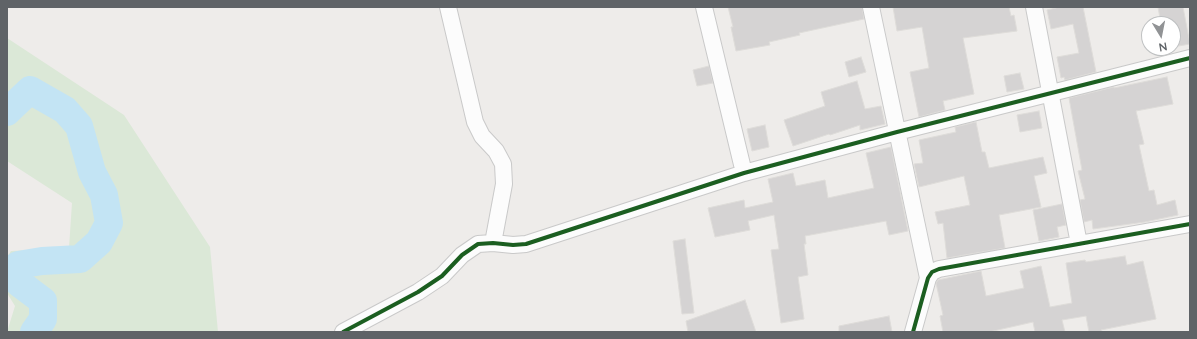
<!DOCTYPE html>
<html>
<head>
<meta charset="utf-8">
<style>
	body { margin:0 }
	#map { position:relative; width:1197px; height:339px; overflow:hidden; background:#eeecea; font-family:Lato,sans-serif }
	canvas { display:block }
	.frame { position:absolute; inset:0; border:8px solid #5f6367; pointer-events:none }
	.north { position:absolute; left:1141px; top:16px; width:40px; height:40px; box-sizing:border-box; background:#fff; border:1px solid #bfc1c2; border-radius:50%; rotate:170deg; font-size:11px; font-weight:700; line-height:16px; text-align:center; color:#5f6367 }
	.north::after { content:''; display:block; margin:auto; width:14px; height:18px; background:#919395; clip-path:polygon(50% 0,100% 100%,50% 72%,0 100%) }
</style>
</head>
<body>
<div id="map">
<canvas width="1197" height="339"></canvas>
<div class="frame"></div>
<div class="north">N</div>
</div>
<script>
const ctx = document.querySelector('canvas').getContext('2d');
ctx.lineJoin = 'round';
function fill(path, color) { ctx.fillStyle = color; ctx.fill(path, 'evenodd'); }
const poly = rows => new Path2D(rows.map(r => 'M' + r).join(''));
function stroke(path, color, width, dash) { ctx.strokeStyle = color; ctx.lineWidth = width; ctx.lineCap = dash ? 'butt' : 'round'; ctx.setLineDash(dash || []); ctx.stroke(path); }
fill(poly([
	[7,38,124,115,210,247,218,332,7,332,15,306,7,293,7,257,11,251,69,248,72,203,7,161]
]), '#dbe8d7');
stroke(poly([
	[7,112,30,90,65,110,79,126,92,172,104,195,109,223,99,242,80,259,42,261,18,265,19,283,43,301,43,319,34,332]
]), '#c3e4f4', 28);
const building = poly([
	[728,7,862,7,864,19,799,33,800,35,769,42,770,45,736,51,731,27,733,27,728,7],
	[893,7,1009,7,1011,16,1014,15,1017,31,963,38,974,94,943,101,945,110,919,117,910,72,929,68,922,27,897,31,893,7],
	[1060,7,1083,7,1096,72,1065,80,1064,77,1061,78,1057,57,1079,53,1073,24,1051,29,1047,10,1060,7],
	[1158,7,1183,7,1190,44,1173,47,1173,24,1161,24,1158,7],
	[861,57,866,72,849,77,845,62,861,57],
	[709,66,713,83,697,86,693,70,709,66],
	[1020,73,1024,89,1007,92,1004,76,1020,73],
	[1167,77,1173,104,1136,111,1144,144,1139,145,1149,191,1154,190,1157,205,1175,200,1178,215,1145,222,1093,229,1092,220,1084,222,1080,200,1085,199,1078,171,1082,170,1069,98,1114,87,1114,88,1167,77],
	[857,81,865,109,881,106,885,124,860,130,860,125,830,135,829,134,793,146,784,120,825,106,821,92,857,81],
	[1039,111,1042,128,1020,132,1017,115,1039,111],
	[976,122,982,152,985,152,989,168,1043,157,1047,173,1034,176,1041,207,999,215,1005,248,947,258,943,223,938,224,935,212,970,205,964,176,919,187,914,164,923,163,919,140,956,132,955,127,976,122],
	[765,125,769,147,752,151,747,129,765,125],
	[891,147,908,231,889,235,886,221,805,236,806,244,804,244,808,275,798,277,804,319,781,323,771,250,779,249,774,215,748,221,750,230,715,237,708,208,744,200,745,208,773,202,768,179,793,173,796,186,825,180,828,198,874,188,866,153,891,147],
	[1062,204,1066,225,1057,227,1059,237,1039,241,1033,210,1062,204],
	[685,239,694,313,682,314,673,241,685,239],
	[1125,256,1127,265,1143,261,1156,319,1101,330,1102,332,1089,332,1086,316,1062,320,1065,332,1035,332,1033,322,989,332,943,332,940,316,943,315,936,283,938,280,981,271,986,296,1024,288,1020,271,1041,266,1050,307,1072,303,1066,263,1085,260,1086,262,1125,256],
	[745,300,756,332,688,332,686,321,745,300],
	[889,316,892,332,839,332,839,326,889,316]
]);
fill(building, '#d5d3d3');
stroke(building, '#dedcd9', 1);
const minor = poly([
	[448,7,475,122,482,136,496,151,503,164,504,184,493,243],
	[704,7,744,173],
	[871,7,928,278],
	[1034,7,1079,244],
	[343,332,418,292,442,276,462,255,478,244,493,243,513,245,526,244,744,173,897,132,1190,58],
	[913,332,928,278,932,272,939,269,1190,224]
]);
stroke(minor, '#c9c9c9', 18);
stroke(minor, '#fcfcfc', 16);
stroke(poly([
	[343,332,418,292,442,276,462,255,478,244,493,243,513,245,526,244,744,173,897,132,1190,58],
	[913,332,928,278,932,272,939,269,1190,224]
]), '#1b5e20', 4);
</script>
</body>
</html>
